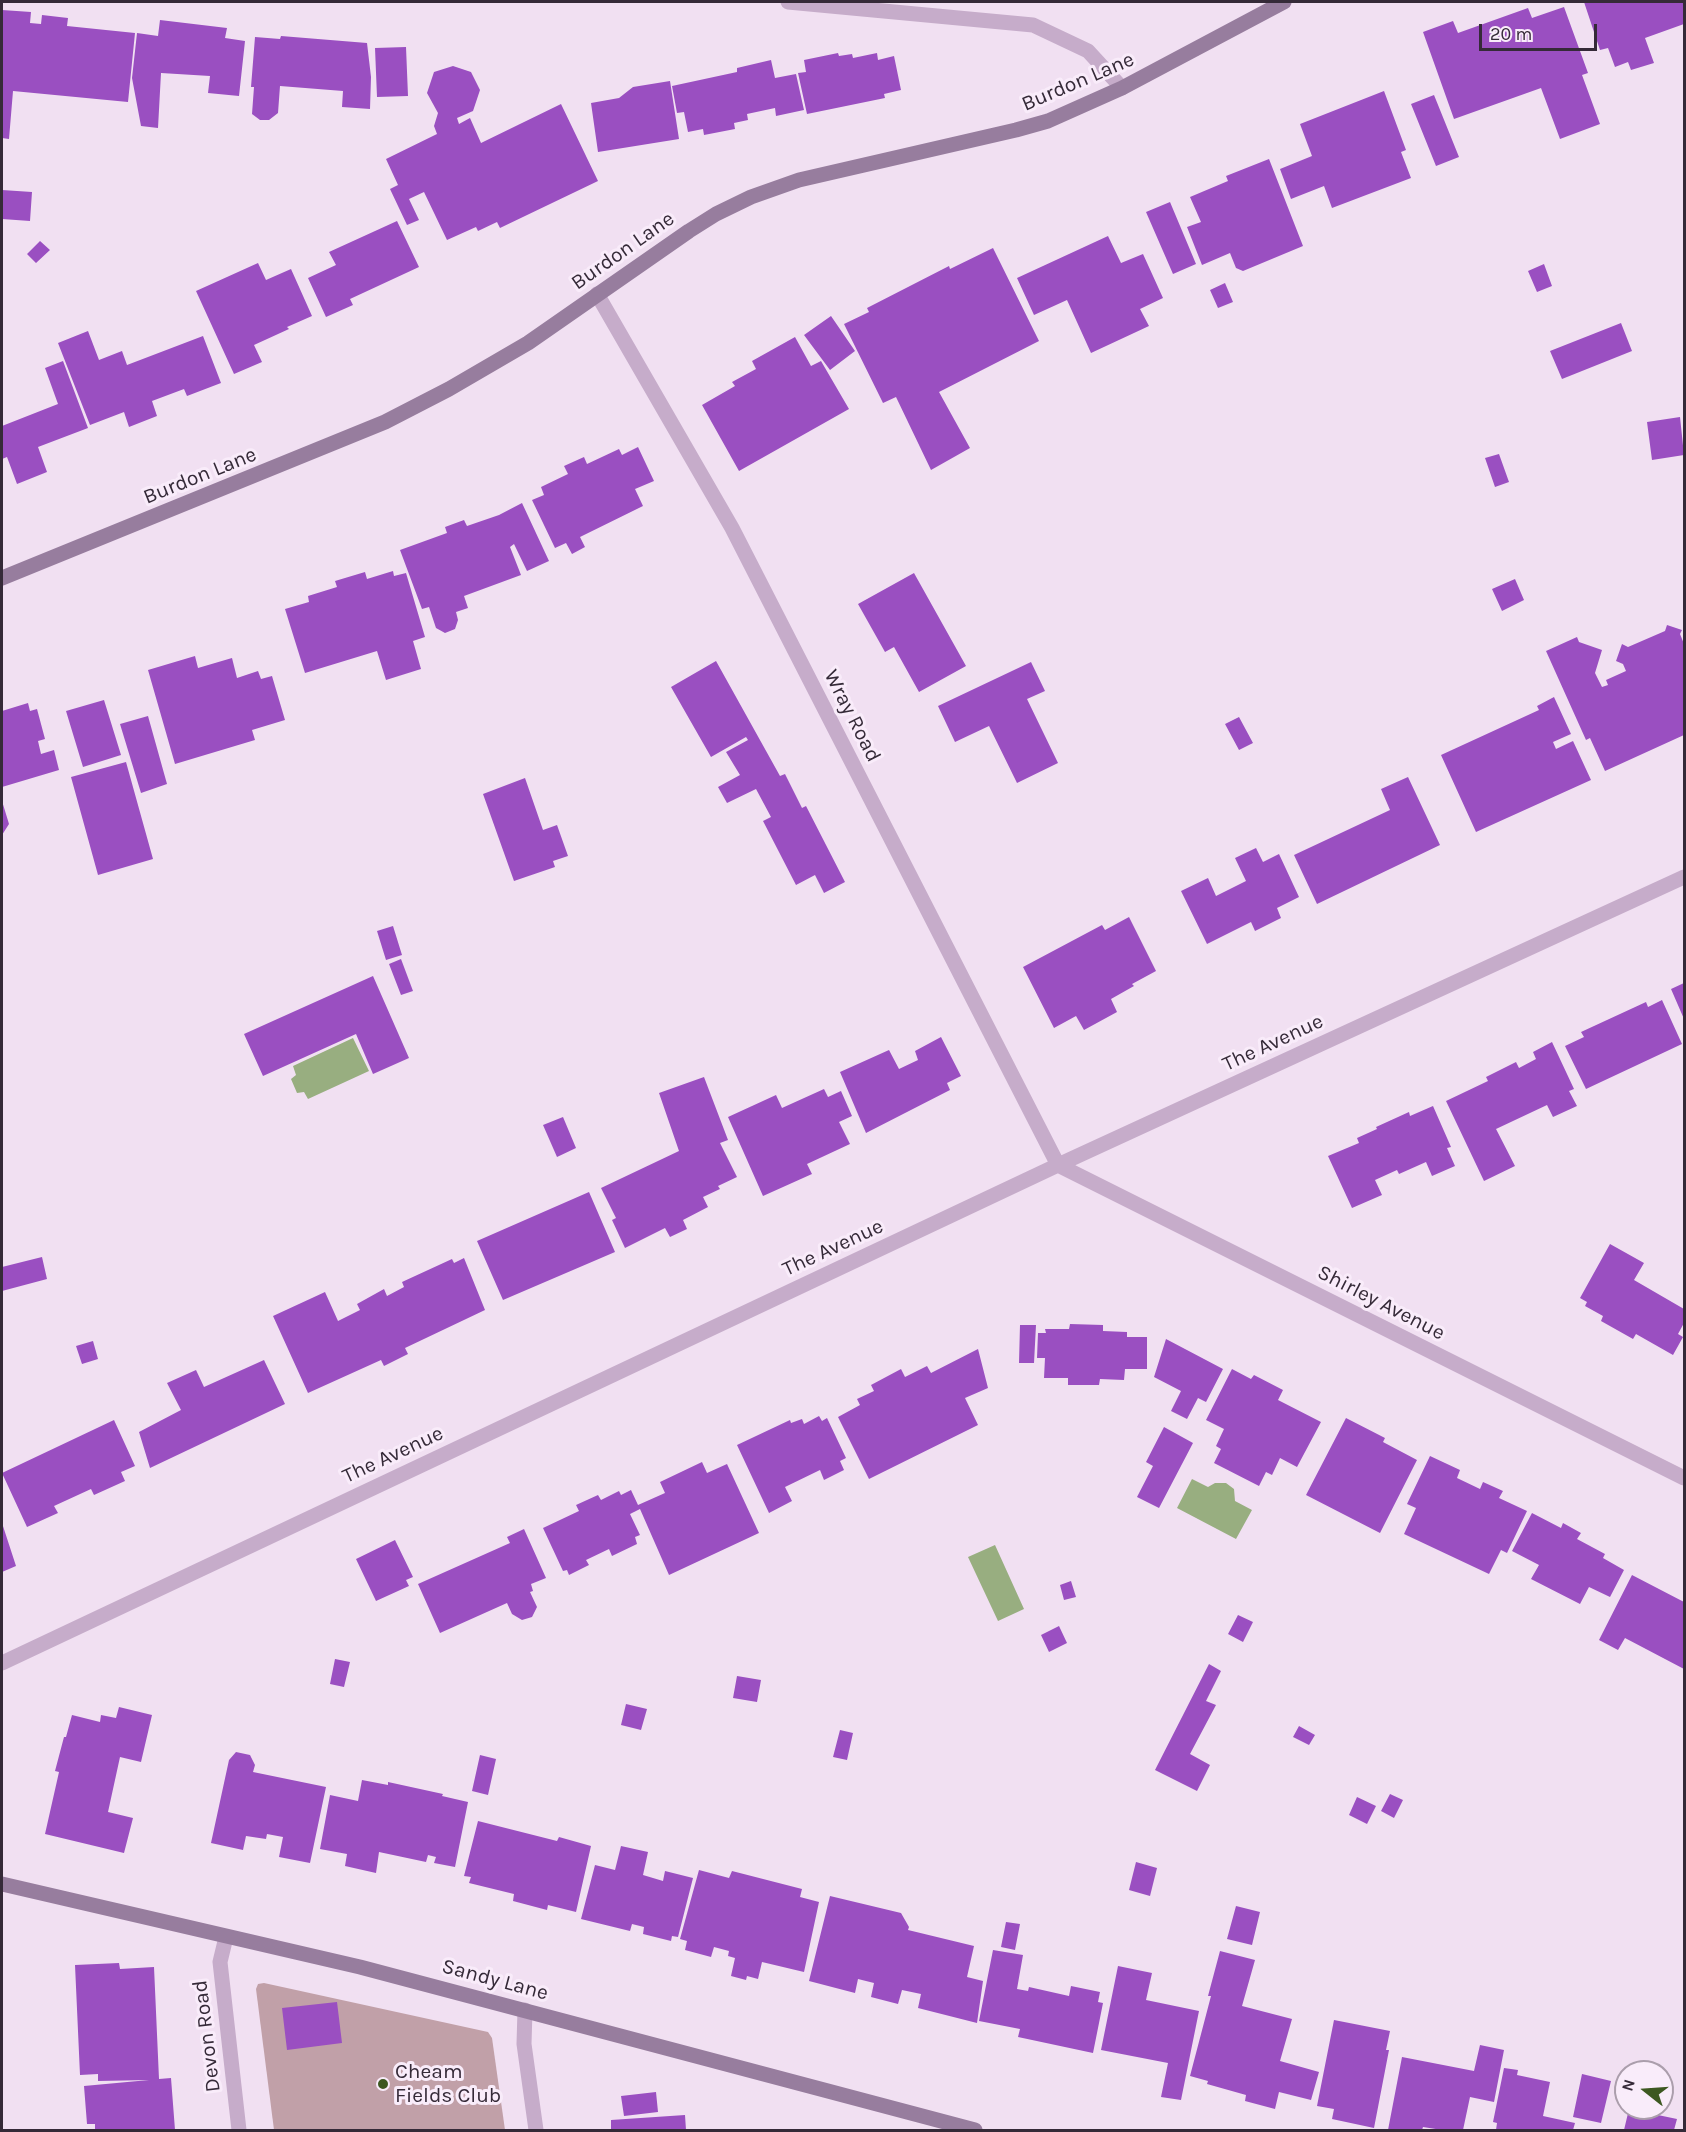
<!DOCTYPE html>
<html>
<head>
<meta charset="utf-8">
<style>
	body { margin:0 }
	#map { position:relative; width:1686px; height:2132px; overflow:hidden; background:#f1e0f2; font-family:Karla,sans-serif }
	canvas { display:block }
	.frame { position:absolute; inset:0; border:3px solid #352a38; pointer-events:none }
	.north { position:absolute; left:1614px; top:2060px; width:60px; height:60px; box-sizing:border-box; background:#f9ecfa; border:2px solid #ab9eac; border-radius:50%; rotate:287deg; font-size:16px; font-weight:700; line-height:24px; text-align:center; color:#352a38 }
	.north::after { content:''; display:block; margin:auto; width:21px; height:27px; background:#3d5821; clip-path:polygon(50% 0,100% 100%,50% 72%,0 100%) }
	.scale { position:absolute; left:1479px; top:24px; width:118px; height:27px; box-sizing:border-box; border:3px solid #352a38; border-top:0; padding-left:8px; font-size:18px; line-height:21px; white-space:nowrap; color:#352a38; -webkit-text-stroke:4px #f9ecfa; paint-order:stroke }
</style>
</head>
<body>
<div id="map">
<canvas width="1686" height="2132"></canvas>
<div class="frame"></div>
<div class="north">N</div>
<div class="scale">20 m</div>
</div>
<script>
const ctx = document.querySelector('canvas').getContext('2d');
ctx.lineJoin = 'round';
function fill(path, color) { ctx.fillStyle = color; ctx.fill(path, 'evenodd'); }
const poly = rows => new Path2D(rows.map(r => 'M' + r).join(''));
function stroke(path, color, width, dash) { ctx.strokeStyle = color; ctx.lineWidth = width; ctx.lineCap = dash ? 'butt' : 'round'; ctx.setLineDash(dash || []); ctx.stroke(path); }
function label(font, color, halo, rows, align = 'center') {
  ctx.font = font + ' Karla,sans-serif'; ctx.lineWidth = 6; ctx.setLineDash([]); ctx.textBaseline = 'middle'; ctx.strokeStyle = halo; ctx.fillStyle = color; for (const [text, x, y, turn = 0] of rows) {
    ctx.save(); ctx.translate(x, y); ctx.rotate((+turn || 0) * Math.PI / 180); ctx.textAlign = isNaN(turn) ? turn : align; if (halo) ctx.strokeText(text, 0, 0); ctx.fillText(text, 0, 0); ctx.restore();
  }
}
fill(poly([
	[264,1983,488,2032,492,2038,505,2130,274,2130,256,1989,258,1984]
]), '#c1a0a8');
fill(poly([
	[353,1038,369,1071,308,1099,304,1092,297,1093,291,1079,296,1075,293,1066],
	[1192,1479,1208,1487,1215,1483,1226,1483,1234,1489,1235,1501,1252,1510,1236,1539,1177,1508],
	[995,1545,1024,1609,998,1621,968,1557]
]), '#98ae80');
fill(poly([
	[1584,2,1684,2,1684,24,1645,38,1654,63,1631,70,1628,62,1615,67,1608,48,1600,50],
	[1564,7,1588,73,1582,75,1600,124,1560,139,1541,88,1454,119,1423,32,1453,21,1458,33,1528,8,1532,18],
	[2,10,31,12,30,23,41,24,42,15,68,18,67,26,135,33,128,102,13,91,9,139,2,138],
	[160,20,227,28,225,38,245,41,239,96,208,93,210,76,161,73,158,128,141,126,132,78,137,33,158,36],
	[281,36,367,43,371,77,370,109,342,107,343,91,280,86,278,113,269,120,260,120,252,114,254,87,251,87,255,37,280,39],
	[406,47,408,96,377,97,375,48],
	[838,53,839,56,852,54,853,58,877,53,878,60,894,56,901,90,884,94,885,98,807,114,798,73,806,72,804,60],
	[771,60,775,78,796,74,804,110,776,116,775,108,747,114,748,120,734,123,735,129,704,135,703,129,688,132,684,112,677,113,672,86,737,72,737,68],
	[453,66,471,72,480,90,473,111,457,118,459,124,470,118,481,143,561,104,598,181,500,228,497,222,478,231,476,227,447,240,424,192,409,199,419,220,407,225,390,189,398,185,386,159,437,134,434,126,438,113,427,93,434,72],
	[670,81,679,139,598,152,591,103,619,98,633,87],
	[1384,91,1406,150,1401,152,1411,178,1332,208,1324,186,1291,199,1280,169,1312,156,1300,124],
	[1434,95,1459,157,1436,166,1411,104],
	[1269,159,1303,246,1243,271,1236,268,1230,253,1202,265,1187,227,1201,222,1190,197,1228,181,1226,176],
	[2,190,32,192,30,221,2,219],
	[1170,202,1196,264,1173,274,1146,212],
	[397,221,419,267,350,299,353,305,326,317,308,278,336,265,329,252],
	[1108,236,1121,263,1143,254,1163,298,1140,309,1149,326,1091,353,1067,300,1034,315,1017,278],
	[40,241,50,250,36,263,27,254],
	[993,248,1039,341,939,392,970,448,931,470,896,397,883,403,844,324,869,312,867,308,949,266,950,269],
	[258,263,266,280,291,269,312,316,287,327,289,329,254,345,262,362,234,374,196,291],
	[1544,264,1552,286,1537,292,1528,271],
	[1225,283,1233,302,1218,308,1210,290],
	[831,316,855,351,830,370,804,335],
	[1621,323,1632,351,1562,379,1550,351],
	[88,331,99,360,122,351,127,365,203,336,221,383,187,396,184,389,152,401,157,416,129,427,124,412,90,425,58,343],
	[795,337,811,366,821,361,849,409,739,471,702,405,735,386,732,382,756,369,752,361],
	[63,361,88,428,38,447,47,472,17,484,7,457,2,459,2,426,58,404,45,368],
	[1680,417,1684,455,1652,460,1647,422],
	[638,447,654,481,635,489,643,506,580,537,585,547,572,554,566,543,555,548,532,500,544,495,541,487,568,474,564,466,584,457,587,464,619,449,622,455],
	[1499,454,1509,482,1495,487,1485,458],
	[522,503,549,561,527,571,514,544,510,547,521,575,464,596,468,608,456,612,458,620,455,629,445,633,436,628,429,607,422,609,400,550,447,533,445,527,464,520,467,526,499,515],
	[393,571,394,576,406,573,425,637,413,641,421,669,386,680,377,651,305,673,285,609,309,602,308,596,337,587,335,581,365,572,367,579],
	[914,573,966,666,919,692,894,647,885,652,858,604],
	[1515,579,1524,600,1502,611,1492,589],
	[1667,625,1682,630,1680,634,1684,644,1684,735,1605,771,1590,738,1586,740,1546,651,1577,637,1579,642,1602,650,1595,673,1602,687,1608,685,1606,680,1626,671,1623,664,1616,661,1622,644,1628,647,1665,631],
	[195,656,198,668,232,658,237,678,258,671,261,679,272,676,285,720,252,730,255,740,175,764,148,670],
	[716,661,780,776,785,774,802,808,806,806,845,882,824,893,815,875,796,885,763,821,771,817,756,789,727,803,718,787,740,775,726,752,748,740,746,737,711,757,671,687],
	[1031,662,1045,691,1027,699,1058,763,1017,783,989,726,955,742,938,706],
	[1554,697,1571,734,1553,742,1556,749,1573,741,1591,780,1476,832,1441,755,1539,710,1537,706],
	[104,700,121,755,83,767,66,711],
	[28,703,30,711,37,709,45,739,38,741,41,754,54,750,59,770,2,787,2,711],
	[148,716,167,784,141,793,120,724],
	[1239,717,1253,743,1239,750,1225,724],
	[126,762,153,859,98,875,71,777],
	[1408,777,1440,845,1317,904,1294,855,1390,810,1381,789],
	[525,778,543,830,557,825,568,856,553,861,555,867,514,881,483,794],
	[2,801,9,824,2,835],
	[1256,848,1263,862,1279,854,1299,897,1277,908,1281,918,1255,931,1251,922,1207,944,1181,891,1208,878,1216,896,1246,881,1235,858],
	[1129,917,1156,971,1132,984,1134,986,1111,999,1117,1012,1084,1030,1076,1016,1054,1028,1023,967,1102,925,1105,930],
	[393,926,402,955,386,960,377,931],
	[401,959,413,991,401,995,389,964],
	[373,976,409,1058,373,1074,356,1034,263,1076,244,1034],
	[1684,983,1684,1019,1671,989],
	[1662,1000,1682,1044,1586,1089,1565,1046,1584,1037,1581,1032,1646,1002,1648,1007],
	[941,1037,961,1076,947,1083,950,1090,866,1133,840,1072,889,1050,899,1069,918,1060,915,1051],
	[1552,1042,1574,1089,1569,1091,1577,1106,1553,1117,1547,1105,1496,1129,1515,1166,1484,1181,1446,1101,1488,1081,1486,1077,1516,1062,1519,1068,1536,1059,1533,1052],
	[704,1077,728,1140,720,1143,737,1177,718,1186,720,1189,703,1197,708,1207,683,1220,687,1229,670,1237,665,1228,625,1248,612,1220,616,1218,601,1188,679,1151,659,1093],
	[824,1089,828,1097,841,1091,852,1116,839,1122,850,1144,807,1164,812,1174,763,1196,728,1117,776,1095,782,1108],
	[1433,1106,1451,1147,1447,1148,1455,1166,1432,1176,1426,1162,1399,1174,1397,1170,1375,1180,1382,1195,1352,1208,1328,1156,1359,1143,1357,1138,1377,1129,1376,1127,1409,1112,1410,1116],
	[563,1117,576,1148,557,1157,543,1125],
	[589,1192,615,1252,503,1300,477,1241],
	[1610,1244,1644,1263,1634,1280,1684,1309,1684,1323,1678,1334,1683,1337,1673,1355,1636,1334,1633,1339,1601,1321,1603,1316,1585,1306,1587,1302,1580,1298],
	[42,1257,47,1279,2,1291,2,1267],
	[464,1258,485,1310,405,1348,408,1354,384,1366,381,1360,308,1393,273,1316,325,1292,338,1321,360,1310,357,1304,384,1289,387,1296,404,1287,402,1282,452,1259,454,1263],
	[1070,1324,1103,1325,1103,1331,1127,1332,1127,1337,1147,1337,1147,1369,1125,1369,1124,1380,1100,1379,1099,1385,1068,1385,1068,1378,1044,1378,1045,1358,1037,1358,1038,1333,1046,1333,1045,1329,1069,1329],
	[1020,1325,1036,1325,1034,1363,1019,1363],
	[1166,1339,1223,1369,1206,1402,1198,1398,1187,1419,1171,1411,1181,1391,1154,1377],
	[93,1341,98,1359,82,1364,76,1346],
	[978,1349,988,1388,965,1398,978,1425,869,1479,838,1417,860,1405,857,1399,874,1391,871,1385,901,1369,905,1377,927,1366,931,1373],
	[264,1360,285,1404,150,1468,139,1432,181,1410,167,1383,196,1370,204,1387],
	[1232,1369,1251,1379,1254,1375,1283,1390,1278,1400,1321,1422,1297,1467,1280,1458,1272,1475,1266,1472,1259,1486,1214,1463,1221,1449,1216,1446,1224,1429,1206,1420],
	[819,1416,822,1421,827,1418,846,1458,840,1461,844,1470,824,1480,820,1470,785,1487,792,1501,769,1513,737,1445,790,1420,791,1423,802,1419,804,1424],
	[1346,1418,1385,1438,1383,1442,1417,1460,1380,1533,1306,1495],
	[114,1420,135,1466,121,1472,125,1481,94,1495,91,1489,54,1506,58,1513,27,1527,2,1473],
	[1164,1427,1193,1443,1159,1508,1137,1497,1153,1466,1146,1462],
	[1430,1456,1460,1470,1457,1478,1480,1489,1483,1482,1503,1491,1499,1498,1527,1511,1507,1553,1501,1550,1489,1574,1404,1534,1416,1508,1407,1504],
	[702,1462,707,1473,727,1464,759,1533,669,1575,640,1509,630,1514,640,1535,635,1537,637,1544,612,1556,609,1549,586,1560,589,1565,569,1575,567,1570,563,1571,543,1528,579,1511,576,1505,598,1495,601,1500,619,1491,621,1495,631,1490,638,1505,665,1493,660,1482],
	[1532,1513,1561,1528,1563,1523,1581,1533,1577,1539,1605,1554,1603,1558,1624,1570,1610,1597,1589,1587,1580,1604,1531,1579,1539,1565,1512,1551],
	[2,1523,16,1566,2,1572],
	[524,1529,546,1578,531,1584,533,1591,530,1592,537,1607,532,1617,522,1620,512,1614,507,1603,440,1633,418,1584,510,1543,507,1537],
	[395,1540,413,1577,406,1580,409,1586,376,1601,356,1559],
	[1632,1575,1684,1602,1684,1669,1625,1638,1618,1650,1599,1640],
	[1071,1581,1076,1597,1064,1600,1060,1585],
	[1238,1615,1253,1622,1243,1642,1228,1634],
	[1059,1626,1067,1643,1049,1652,1041,1635],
	[335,1659,350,1662,344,1687,330,1684],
	[1209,1664,1221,1671,1206,1701,1216,1705,1190,1754,1210,1765,1197,1791,1155,1770],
	[737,1676,761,1680,757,1702,733,1698],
	[626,1704,647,1709,641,1730,621,1725],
	[119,1707,152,1715,141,1762,120,1757,108,1812,133,1818,124,1853,45,1834,59,1772,55,1771,64,1737,66,1737,72,1715,100,1722,101,1715,116,1718],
	[1299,1726,1315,1735,1309,1745,1293,1737],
	[840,1730,853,1733,847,1760,833,1757],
	[236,1752,250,1755,255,1765,253,1772,326,1787,310,1863,279,1857,283,1837,267,1834,266,1839,246,1836,243,1850,211,1843,229,1760],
	[480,1755,496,1759,488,1795,472,1791],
	[362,1780,388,1785,388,1782,443,1794,442,1796,468,1802,455,1867,434,1863,436,1857,428,1855,426,1862,379,1852,376,1873,345,1866,347,1854,320,1849,330,1795,358,1801],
	[1390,1794,1403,1800,1394,1818,1381,1811],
	[1357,1797,1376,1806,1367,1824,1349,1815],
	[478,1821,557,1841,559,1837,591,1846,576,1912,548,1905,547,1910,513,1901,514,1894,469,1883,471,1877,464,1876],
	[621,1846,648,1852,643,1875,663,1881,665,1871,693,1878,678,1937,672,1936,671,1941,643,1934,644,1927,632,1924,630,1931,581,1919,595,1865,615,1870],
	[1136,1862,1157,1868,1150,1896,1129,1890],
	[699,1870,729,1878,732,1871,802,1889,800,1897,819,1902,804,1972,762,1962,758,1979,747,1976,746,1980,731,1976,735,1958,728,1956,729,1951,714,1947,711,1957,685,1950,687,1941,680,1939],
	[830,1896,901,1913,909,1927,908,1930,974,1946,967,1977,983,1981,977,2023,918,2008,921,1994,902,1990,898,2004,871,1997,874,1983,858,1979,855,1993,809,1981],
	[1236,1906,1260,1912,1252,1945,1227,1939],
	[1006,1922,1020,1924,1015,1950,1001,1947],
	[993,1950,1023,1955,1017,1989,1028,1991,1029,1987,1069,1996,1071,1986,1100,1992,1098,2002,1103,2003,1093,2053,1018,2037,1020,2029,979,2021],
	[1220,1951,1255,1960,1242,2006,1292,2019,1280,2061,1319,2072,1311,2100,1279,2092,1275,2109,1245,2101,1246,2095,1207,2084,1208,2081,1190,2076,1211,1996,1208,1996],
	[119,1963,120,1969,154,1967,159,2079,171,2078,175,2130,95,2130,95,2124,87,2124,84,2086,149,2080,98,2081,98,2074,80,2075,75,1965],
	[1118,1966,1152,1973,1146,2000,1199,2011,1181,2100,1161,2097,1168,2063,1101,2050],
	[337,2002,342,2043,287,2050,282,2008],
	[1334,2020,1390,2031,1386,2050,1389,2050,1374,2128,1332,2119,1334,2109,1317,2106],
	[1480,2045,1504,2050,1494,2102,1470,2097,1463,2130,1442,2130,1423,2127,1422,2130,1388,2130,1402,2057,1474,2071],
	[1504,2068,1518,2070,1517,2075,1550,2082,1543,2116,1575,2123,1573,2130,1496,2130,1497,2123,1493,2122],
	[1582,2074,1611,2081,1601,2123,1573,2117],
	[656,2092,658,2112,624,2116,621,2096],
	[1629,2109,1677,2119,1674,2130,1624,2130],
	[685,2115,686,2130,611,2130,611,2120]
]), '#9a4fc1');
stroke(poly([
	[788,2,1033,25,1088,51,1122,88],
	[597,294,732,528,1058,1165,1684,1478],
	[2,1663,1058,1165,1684,877],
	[226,1937,220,1962,239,2130],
	[525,2010,524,2044,536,2130]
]), '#c6acca', 15);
stroke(poly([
	[2,578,385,422,449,389,528,343,689,231,716,214,751,197,799,180,1016,130,1048,121,1122,88,1284,2],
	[2,1884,360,1967,975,2130]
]), '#977d9e', 15);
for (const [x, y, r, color] of [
	[383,2084,6,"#3d5821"]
]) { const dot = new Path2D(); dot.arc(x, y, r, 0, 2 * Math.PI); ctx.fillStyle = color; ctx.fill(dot); stroke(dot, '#f9ecfa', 2); }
label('21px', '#352a38', '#f9ecfa', [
	["Burdon Lane",1078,82,-23],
	["Burdon Lane",623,251,-35],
	["Burdon Lane",200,476,-22],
	["Wray Road",852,716,63],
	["The Avenue",1273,1043,-25],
	["The Avenue",833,1248,-25],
	["Shirley Avenue",1381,1303,27],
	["The Avenue",393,1455,-25],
	["Sandy Lane",495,1980,15],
	["Devon Road",207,2036,-97]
]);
label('21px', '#352a38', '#f9ecfa', [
	["Cheam",395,2072],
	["Fields Club",395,2096]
], 'left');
</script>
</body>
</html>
